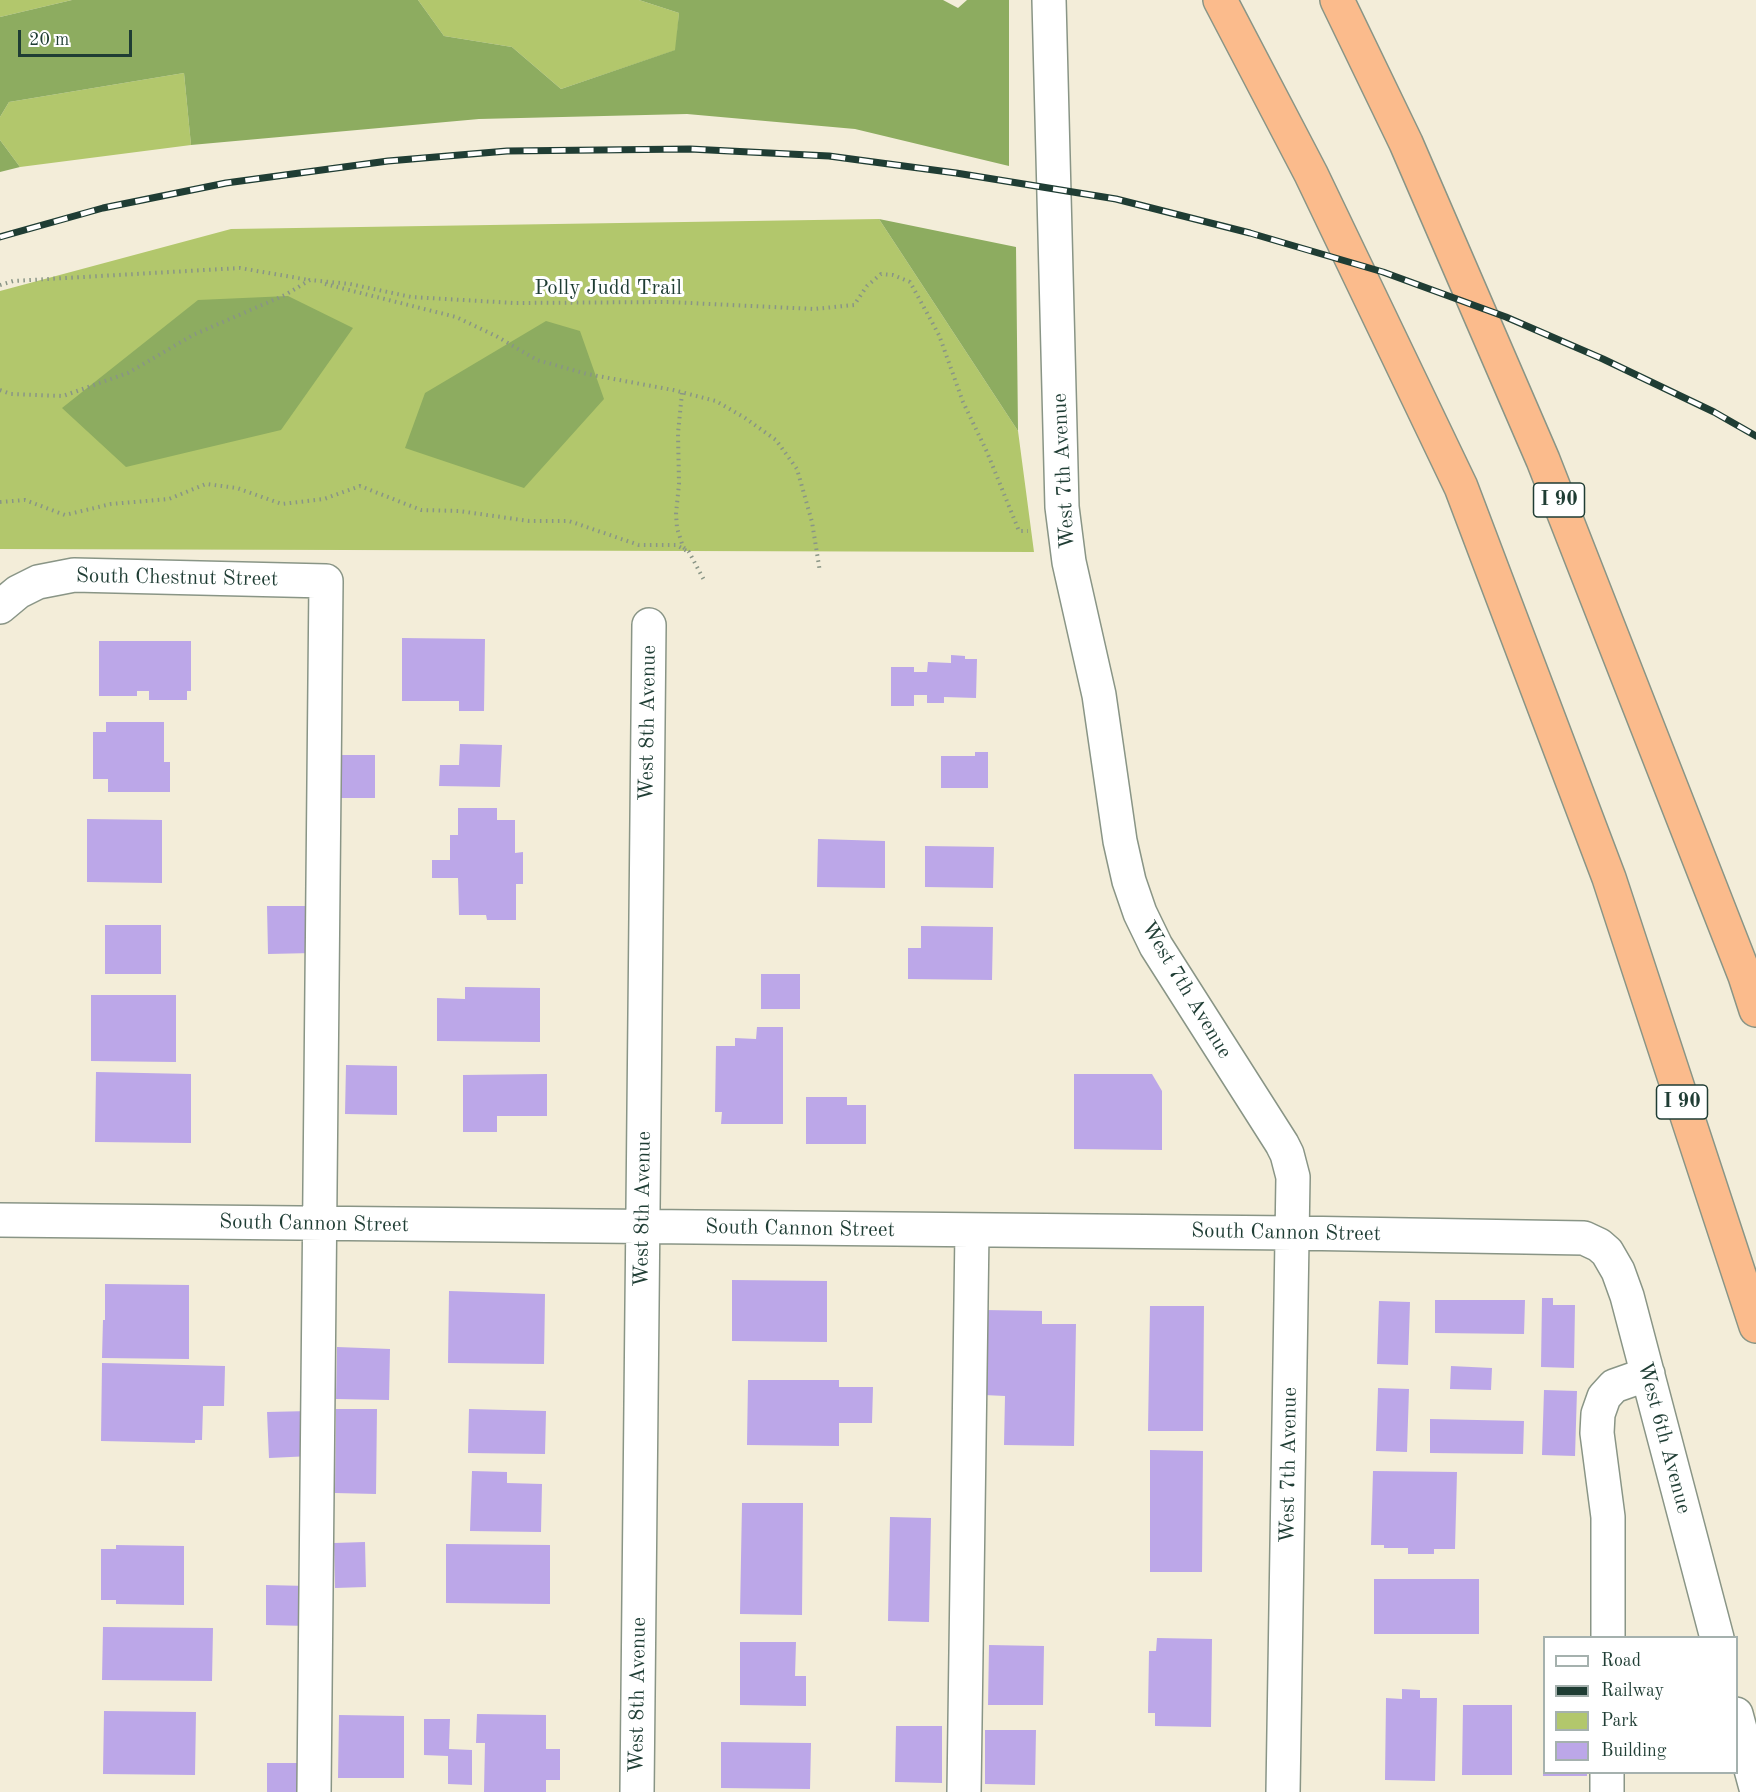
<!DOCTYPE html>
<html>
<head>
<meta charset="utf-8">
<style>
	body { margin:0 }
	#map { position:relative; width:1756px; height:1792px; overflow:hidden; background:#f3edd9; font-family:"Old Standard TT",serif }
	canvas { display:block }
	.legend { position:absolute; left:1543px; top:1636px; width:195px; height:138px; box-sizing:border-box; background:#fff; border:2px solid #a5b1ae; margin:0; padding:8px 10px; list-style:none; font-size:18px; color:#1f3d34 }
	.legend li { display:flex; align-items:center; gap:12px; height:30px }
	.legend b { width:30px; border:2px solid #a5b1ae }
	.scale { position:absolute; left:18px; top:30px; width:114px; height:27px; box-sizing:border-box; border:3px solid #1f3d34; border-top:0; padding-left:8px; font-size:18px; line-height:21px; white-space:nowrap; color:#1f3d34; -webkit-text-stroke:4px #fff; paint-order:stroke }
</style>
</head>
<body>
<div id="map">
<canvas width="1756" height="1792"></canvas>
<ul class="legend">
<li><b style="height:8px;background:#fff"></b>Road</li>
<li><b style="height:8px;background:#1f3d34"></b>Railway</li>
<li><b style="height:16px;background:#b2c76c"></b>Park</li>
<li><b style="height:16px;background:#bca7e8"></b>Building</li>
</ul>
<div class="scale">20 m</div>
</div>
<script>
const ctx = document.querySelector('canvas').getContext('2d');
ctx.lineJoin = 'round';
function fill(path, color) { ctx.fillStyle = color; ctx.fill(path, 'evenodd'); }
const poly = rows => new Path2D(rows.map(r => 'M' + r).join(''));
function stroke(path, color, width, dash) { ctx.strokeStyle = color; ctx.lineWidth = width; ctx.lineCap = dash ? 'butt' : 'round'; ctx.setLineDash(dash || []); ctx.stroke(path); }
function label(font, color, halo, rows, align = 'center') {
  ctx.font = font + ' "Old Standard TT",serif'; ctx.lineWidth = 6; ctx.setLineDash([]); ctx.textBaseline = 'middle'; ctx.strokeStyle = halo; ctx.fillStyle = color; for (const [text, x, y, turn = 0] of rows) {
    ctx.save(); ctx.translate(x, y); ctx.rotate((+turn || 0) * Math.PI / 180); ctx.textAlign = isNaN(turn) ? turn : align; if (halo) ctx.strokeText(text, 0, 0); ctx.fillText(text, 0, 0); ctx.restore();
  }
}
fill(poly([
	[0,0,72,0,0,17],
	[418,0,639,0,679,13,676,50,561,89,512,47,444,36],
	[184,73,191,145,20,167,0,140,0,117,9,102],
	[879,219,1018,431,1034,552,0,549,0,291,231,229]
]), '#b2c76c');
fill(poly([
	[72,0,418,0,444,36,512,47,561,89,675,50,679,13,639,0,943,0,958,8,967,0,1009,0,1009,166,855,129,687,114,479,119,191,145,184,73,9,102,0,117,0,17],
	[0,140,20,167,0,172],
	[879,219,1016,247,1018,431],
	[288,296,353,328,281,430,126,467,62,408,198,300],
	[546,321,580,331,604,399,524,488,405,448,425,393]
]), '#8dac60');
fill(poly([
	[402,638,485,639,484,711,459,711,459,701,402,701],
	[99,641,191,641,191,691,187,691,187,700,149,700,149,691,137,691,137,696,99,696],
	[951,655,965,656,965,659,977,659,976,698,944,697,944,703,927,703,927,695,914,695,914,706,891,706,891,667,914,667,914,672,927,672,928,662,951,663],
	[106,722,164,722,164,762,170,762,170,792,108,792,108,779,93,779,93,732,106,732],
	[460,744,502,745,500,787,439,786,440,765,459,765],
	[975,752,988,752,988,788,941,788,941,756,975,756],
	[338,755,375,755,375,798,337,798],
	[458,808,497,808,497,820,515,820,515,853,523,852,523,884,516,884,516,920,487,920,486,915,459,915,458,878,432,878,432,860,450,860,450,835,458,835],
	[87,819,162,820,162,883,87,882],
	[818,839,885,841,885,888,817,887],
	[925,846,994,847,993,888,925,887],
	[267,906,312,906,313,953,268,954],
	[105,925,161,925,161,974,105,974],
	[921,926,993,927,992,980,908,979,908,948,921,948],
	[761,974,800,974,800,1009,761,1009],
	[465,987,540,988,540,1042,437,1041,437,998,465,999],
	[91,995,176,995,176,1062,91,1061],
	[757,1027,783,1027,783,1124,721,1124,722,1112,715,1112,716,1046,735,1046,735,1038,756,1039],
	[346,1065,397,1066,397,1115,345,1114],
	[96,1072,191,1074,191,1143,95,1142],
	[547,1074,547,1116,497,1116,497,1132,463,1132,463,1075],
	[1074,1074,1152,1074,1162,1091,1162,1150,1074,1149],
	[806,1097,847,1097,847,1105,866,1105,866,1144,806,1144],
	[732,1280,827,1281,827,1342,732,1341],
	[105,1284,189,1285,189,1359,102,1358,103,1320,105,1320],
	[449,1291,545,1294,544,1364,448,1363],
	[1542,1298,1553,1298,1553,1305,1575,1305,1574,1368,1541,1367],
	[1435,1300,1525,1300,1524,1334,1435,1333],
	[1379,1301,1410,1302,1408,1365,1377,1364],
	[1150,1306,1204,1306,1203,1431,1148,1431],
	[985,1310,1042,1311,1042,1324,1076,1324,1074,1446,1004,1445,1005,1396,984,1395],
	[337,1347,390,1349,389,1400,336,1399],
	[102,1363,225,1366,224,1406,203,1406,202,1440,195,1440,195,1443,101,1441],
	[1451,1366,1492,1368,1491,1390,1450,1389],
	[748,1380,839,1380,839,1387,873,1387,872,1423,839,1423,839,1446,747,1445],
	[1378,1388,1409,1389,1407,1452,1376,1451],
	[1544,1390,1577,1391,1575,1456,1542,1455],
	[336,1409,377,1409,376,1494,335,1493],
	[469,1409,546,1411,545,1454,468,1453],
	[310,1411,312,1456,269,1458,267,1412],
	[1430,1419,1524,1421,1523,1454,1430,1453],
	[1150,1450,1203,1451,1202,1572,1150,1572],
	[472,1471,507,1472,507,1483,542,1484,541,1532,470,1531],
	[1373,1471,1457,1472,1455,1549,1434,1549,1434,1554,1408,1554,1408,1548,1384,1548,1384,1545,1371,1545],
	[742,1503,803,1503,802,1615,740,1614],
	[890,1517,931,1518,929,1622,888,1621],
	[365,1542,366,1587,335,1588,334,1543],
	[446,1544,550,1545,550,1604,446,1603],
	[116,1545,184,1546,184,1605,116,1604,116,1600,101,1600,101,1549,116,1549],
	[1374,1579,1479,1579,1479,1634,1374,1634],
	[266,1585,307,1586,307,1626,266,1625],
	[103,1627,213,1628,212,1681,102,1680],
	[1157,1638,1212,1639,1211,1727,1155,1726,1155,1713,1148,1713,1149,1651,1156,1651],
	[740,1642,796,1642,795,1676,806,1676,806,1706,740,1705],
	[989,1645,1044,1646,1043,1705,988,1705],
	[1402,1689,1420,1690,1420,1698,1437,1698,1435,1781,1385,1780,1386,1698,1402,1699],
	[1463,1705,1512,1705,1512,1775,1462,1775],
	[104,1711,196,1712,195,1775,103,1774],
	[477,1714,546,1715,546,1749,560,1749,560,1780,546,1780,546,1792,484,1792,485,1743,476,1743],
	[339,1715,404,1716,404,1778,338,1778],
	[424,1719,450,1719,449,1749,472,1750,472,1785,448,1784,448,1756,424,1755],
	[896,1726,942,1726,942,1783,895,1782],
	[985,1730,1036,1730,1035,1785,985,1784],
	[721,1742,811,1743,810,1789,721,1788],
	[267,1763,305,1763,305,1792,267,1792],
	[1543,1772,1587,1772,1587,1776,1543,1776]
]), '#bca7e8');
const minor = poly([
	[1049,0,1062,507,1069,562,1099,695,1120,841,1129,881,1140,913,1156,946,1282,1144,1287,1154,1293,1177,1283,1792],
	[0,607,18,592,38,582,74,575,326,581,314,1792],
	[0,1220,1293,1233,1584,1238,1599,1245,1607,1252,1618,1271,1627,1296,1717,1638],
	[1608,1638,1608,1517,1597,1433,1598,1414,1604,1397,1614,1386,1648,1374],
	[1736,1714,1756,1788],
	[637,1792,649,625],
	[964,1792,972,1231],
	[1607,1792,1607,1772]
]);
const highway = poly([
	[1220,0,1311,174,1461,487,1609,878,1756,1326],
	[1337,0,1406,143,1543,460,1745,976,1756,1010]
]);
stroke(minor, '#899586', 36);
stroke(highway, '#899586', 36);
stroke(poly([
	[325,284,456,317,496,336,537,360,587,374,673,390,716,401,745,418,776,440,797,469,812,522,820,572],
	[0,285,13,281,240,268,309,280],
	[0,390,11,394,63,396,128,373,193,335,285,295,310,280,350,284,411,297,514,303,669,302,814,309,854,305,867,286,881,274,893,275,910,282,939,335,963,402,987,452,1019,531,1028,531],
	[682,393,678,433,679,484,676,514,677,528,683,547,689,552,704,580],
	[0,502,25,500,65,515,111,504,169,499,206,484,237,488,282,504,324,499,360,486,421,510,459,511,529,521,569,521,639,545,676,545,689,552]
]), '#899586', 4, [1.5, 4.5]);
stroke(minor, '#fff', 33);
stroke(highway, '#fbbb8c', 33);
const rail = poly([
	[0,237,103,208,226,183,388,161,507,151,690,149,829,156,956,173,1116,199,1250,233,1383,272,1506,317,1603,359,1714,412,1756,436]
]);
stroke(rail, '#1f3d34', 7);
stroke(rail, '#fff', 4.5, [14]);
for (const [x, y, w] of [
	[1559,500,51],
	[1682,1102,51]
]) { const box = new Path2D(); box.roundRect(x - w / 2, y - 17, w, 34, 4.5); ctx.fillStyle = '#fff'; ctx.fill(box); stroke(box, '#1f3d34', 1.5); }
label('bold 20px', '#1f3d34', null, [
	["I 90",1559,500],
	["I 90",1682,1102]
]);
label('21px', '#1f3d34', '#fff', [
	["Polly Judd Trail",608,288],
	["West 7th Avenue",1064,471,-93],
	["South Chestnut Street",177,578,1],
	["West 8th Avenue",648,723,-89],
	["West 7th Avenue",1186,990,59],
	["West 8th Avenue",643,1209,-89],
	["South Cannon Street",314,1224,1],
	["South Cannon Street",800,1229,1],
	["South Cannon Street",1286,1233,1],
	["West 6th Avenue",1664,1438,75],
	["West 7th Avenue",1289,1465,-89],
	["West 8th Avenue",638,1695,-89]
]);
</script>
</body>
</html>
